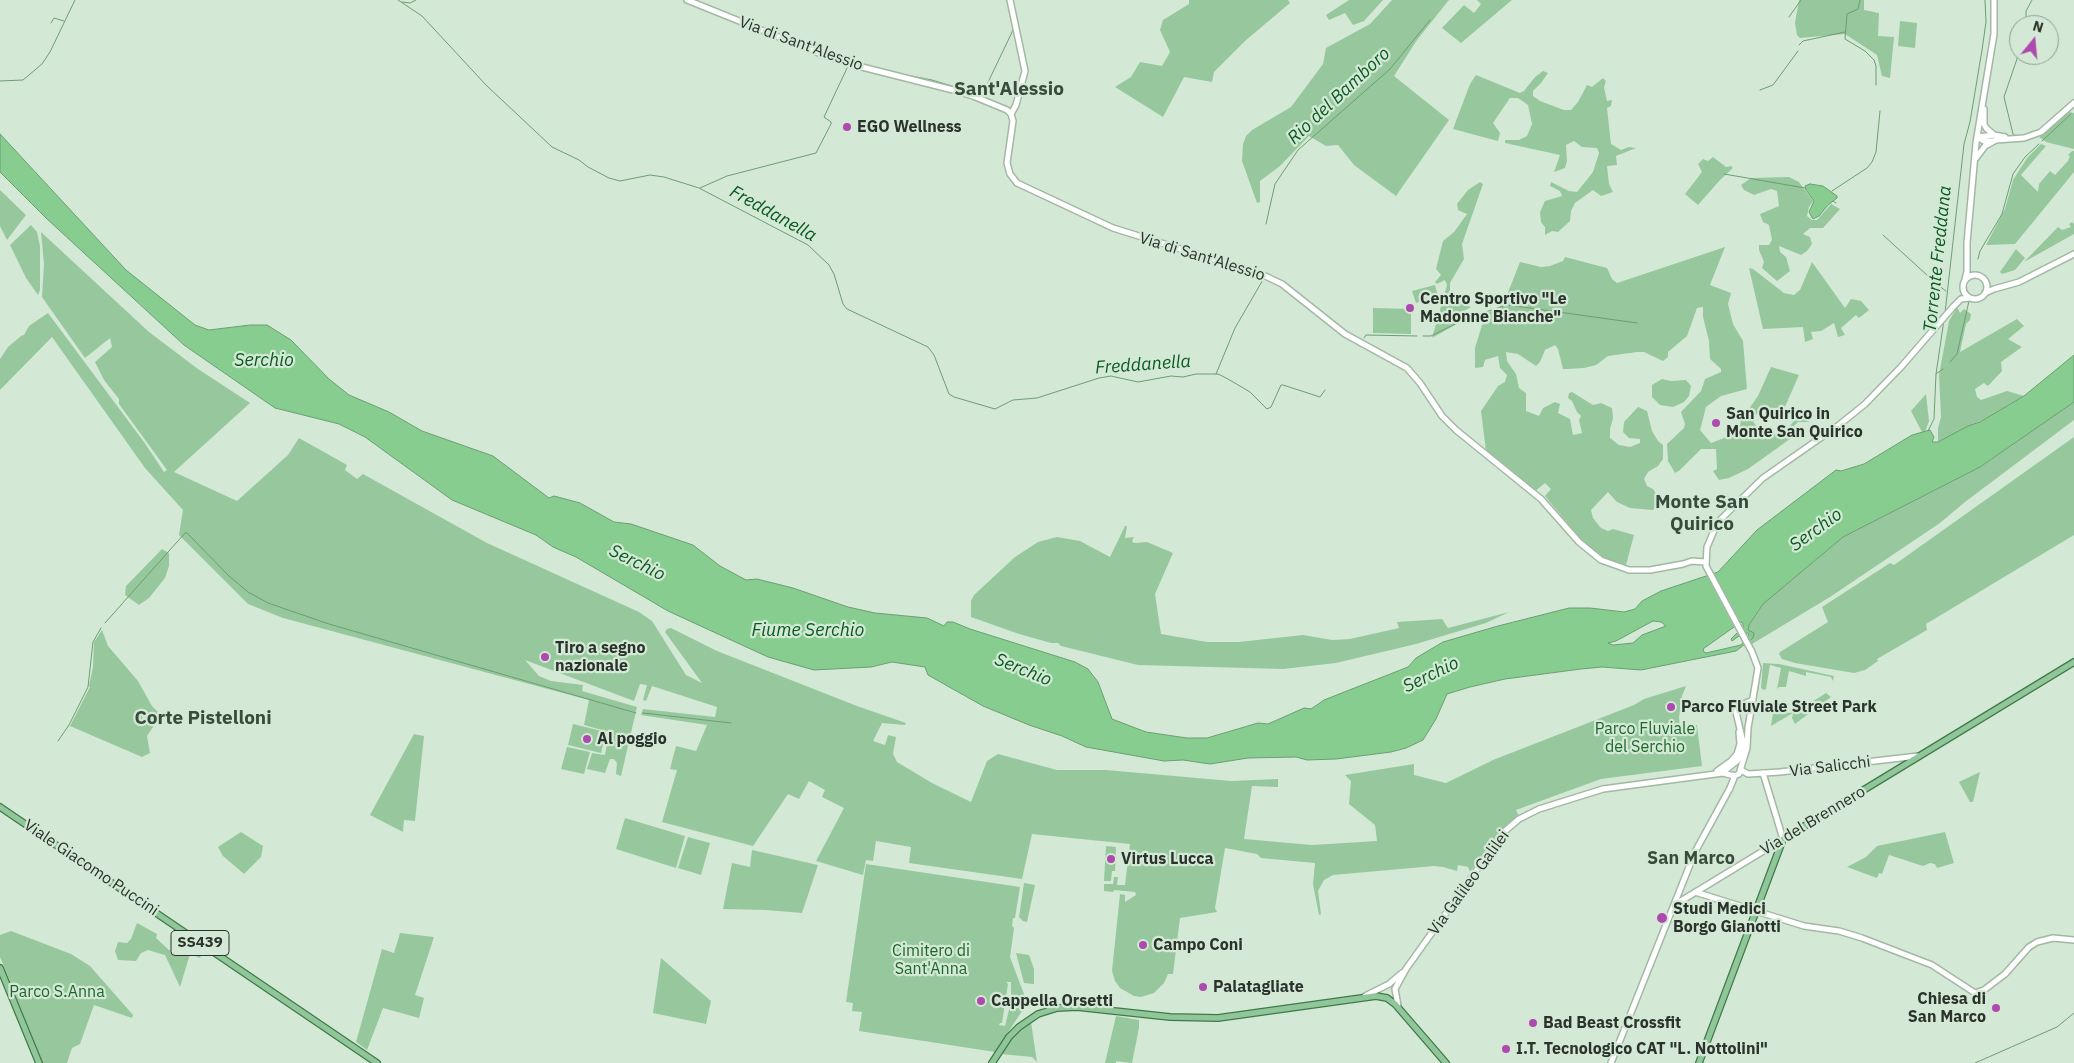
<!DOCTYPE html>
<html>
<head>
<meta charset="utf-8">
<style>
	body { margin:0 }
	#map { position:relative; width:2074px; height:1063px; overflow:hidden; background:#d3e9d5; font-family:"IBM Plex Sans",sans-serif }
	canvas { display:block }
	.north { position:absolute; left:2009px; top:15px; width:50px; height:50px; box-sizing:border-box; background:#d3e9d5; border:1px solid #8fa091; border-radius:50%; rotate:17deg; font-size:14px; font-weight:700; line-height:20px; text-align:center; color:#2a322b }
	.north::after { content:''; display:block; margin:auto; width:18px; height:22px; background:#ae49ae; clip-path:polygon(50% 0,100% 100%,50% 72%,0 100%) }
</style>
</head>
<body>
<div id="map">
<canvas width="2074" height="1063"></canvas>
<div class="north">N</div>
</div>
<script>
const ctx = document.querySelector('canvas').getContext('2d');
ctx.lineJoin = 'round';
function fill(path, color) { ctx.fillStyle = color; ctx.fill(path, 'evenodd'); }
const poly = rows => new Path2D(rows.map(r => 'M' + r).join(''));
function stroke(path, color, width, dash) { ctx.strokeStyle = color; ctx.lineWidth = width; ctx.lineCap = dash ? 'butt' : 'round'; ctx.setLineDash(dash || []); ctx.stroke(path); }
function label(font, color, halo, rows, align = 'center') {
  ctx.font = font + ' "IBM Plex Sans",sans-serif'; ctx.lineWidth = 4.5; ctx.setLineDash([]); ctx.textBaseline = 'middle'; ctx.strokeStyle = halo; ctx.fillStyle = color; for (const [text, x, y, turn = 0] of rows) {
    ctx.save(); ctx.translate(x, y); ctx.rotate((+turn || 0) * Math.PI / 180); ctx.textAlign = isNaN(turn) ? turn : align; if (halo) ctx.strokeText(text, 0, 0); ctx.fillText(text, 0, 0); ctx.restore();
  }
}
fill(poly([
	[1189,0,1288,0,1290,3,1245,41,1214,72,1212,82,1184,77,1163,117,1115,87,1131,77,1140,62,1162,66,1170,52,1160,30,1163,20,1189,4],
	[1349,0,1383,0,1364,21,1353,25,1345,13,1329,20,1326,15],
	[1392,0,1449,0,1417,40,1394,76,1449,120,1396,196,1354,165,1338,145,1326,146,1309,136,1280,166,1260,181,1260,202,1257,203,1242,161,1243,144,1246,136,1252,130,1291,107,1323,64,1326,48,1370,24],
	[1477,0,1512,0,1461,43,1442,28,1464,5,1474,13,1481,4],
	[1799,0,1864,0,1864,10,1879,13,1878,36,1894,37,1890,78,1882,76,1877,55,1845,34,1800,38,1797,35,1795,23],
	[1900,21,1917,23,1915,48,1898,46],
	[1543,71,1548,73,1541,83,1533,91,1533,96,1540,101,1564,110,1571,110,1578,102,1587,85,1592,87,1603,78,1606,81,1604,87,1607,101,1612,100,1611,106,1607,108,1611,144,1621,150,1629,147,1636,148,1616,156,1617,165,1607,166,1609,184,1613,192,1601,196,1593,190,1575,203,1571,211,1570,221,1558,232,1552,231,1545,235,1545,227,1541,222,1540,212,1545,201,1562,196,1560,191,1550,186,1551,182,1569,191,1577,192,1593,172,1599,153,1597,148,1582,147,1574,141,1566,145,1567,161,1565,168,1554,172,1560,155,1505,143,1505,140,1519,140,1527,136,1532,124,1528,105,1518,98,1510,98,1493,123,1500,133,1498,141,1453,129,1470,84,1476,75,1520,93,1524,91,1535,77],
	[2069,112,2074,113,2074,149,2046,142,2039,137],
	[2041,144,2046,146,2021,175,2038,192,2039,184,2050,171,2055,175,2068,161,2070,156,2068,155,2072,151,2074,151,2074,172,2015,244,1986,245,2005,209,2013,180,2027,158],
	[1713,157,1726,167,1731,166,1733,168,1720,180,1698,205,1685,194,1702,172,1698,164,1703,159,1708,161],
	[1789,177,1799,182,1813,201,1809,207,1807,216,1812,220,1817,220,1831,204,1840,209,1823,228,1810,228,1803,234,1810,237,1812,244,1807,251,1801,255,1779,246,1780,252,1786,257,1790,271,1777,281,1762,268,1764,262,1759,250,1759,245,1769,245,1772,240,1769,225,1763,222,1760,214,1779,206,1777,191,1771,189,1754,195,1744,190,1741,185,1751,178],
	[1480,182,1483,184,1462,244,1464,259,1450,283,1450,291,1464,296,1461,304,1471,307,1462,312,1461,316,1466,318,1462,321,1432,338,1447,285,1445,280,1437,284,1435,282,1441,275,1436,269,1443,241,1454,232,1467,214,1458,210,1457,204,1468,190],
	[0,190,26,215,7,240,0,226],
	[2072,222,2074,224,2074,234,2024,262,2058,227,2062,230,2071,227,2069,224],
	[31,225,37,232,40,246,40,290,38,295,26,278,10,245],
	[41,232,149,332,198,369,250,403,174,472,237,501,288,455,299,438,347,465,345,470,357,479,363,474,487,543,639,612,652,621,686,675,702,683,665,632,667,629,671,628,717,651,857,706,906,723,905,725,882,723,873,741,885,745,888,735,896,737,893,754,897,762,932,783,971,802,987,761,998,754,1057,770,1106,770,1231,781,1278,779,1278,787,1252,786,1244,839,1312,845,1377,841,1375,825,1349,804,1351,781,1345,775,1414,764,1414,775,1446,783,1493,760,1634,705,1644,699,1686,686,1682,696,1679,717,1680,729,1697,725,1702,766,1601,779,1516,810,1519,816,1500,831,1470,872,1468,867,1458,865,1457,871,1443,867,1434,866,1333,875,1324,880,1318,891,1321,914,1319,915,1313,884,1315,863,1261,858,1257,854,1225,848,1215,908,1217,912,1180,918,1173,974,1168,974,1164,983,1154,993,1141,997,1134,996,1120,988,1115,981,1112,971,1120,894,1125,895,1125,902,1136,895,1135,892,1114,890,1113,892,1104,891,1104,884,1113,884,1114,877,1118,877,1117,885,1125,885,1130,844,1032,834,1022,879,909,863,911,847,876,841,873,861,866,860,863,875,816,861,844,808,822,797,825,790,809,781,799,799,788,794,753,846,662,822,677,770,670,769,676,746,696,751,707,725,641,715,643,709,715,717,717,707,652,686,646,701,643,700,647,685,640,684,634,701,525,660,539,676,551,681,583,685,582,691,637,707,621,776,616,774,617,763,614,759,610,759,605,773,587,769,592,753,605,755,609,732,584,725,589,700,283,618,248,604,179,535,183,510,145,468,52,337,0,390,0,359,8,347,21,336,24,335,29,326,48,313,144,442,164,472,167,470,119,404,119,399,104,380,95,362,112,347,110,338,85,358,42,297,44,264],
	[1725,247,1710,285,1731,293,1728,304,1733,324,1743,341,1747,389,1721,396,1706,407,1700,430,1711,443,1732,435,1734,437,1739,433,1741,420,1758,396,1771,367,1799,375,1784,409,1753,415,1753,421,1759,430,1781,436,1802,412,1809,417,1809,422,1798,422,1794,426,1797,434,1748,469,1729,478,1719,480,1713,471,1717,469,1716,449,1701,449,1680,470,1675,473,1668,461,1667,444,1684,428,1685,424,1681,412,1701,391,1705,379,1721,372,1721,369,1710,359,1709,341,1703,317,1703,307,1697,308,1687,336,1668,352,1668,357,1663,361,1644,352,1637,352,1608,356,1596,365,1584,368,1568,369,1563,369,1558,349,1555,345,1545,350,1540,362,1536,366,1518,354,1506,352,1507,361,1516,374,1519,388,1526,393,1526,411,1539,416,1543,408,1555,402,1560,404,1558,413,1570,419,1573,435,1582,433,1579,420,1581,416,1577,412,1572,401,1568,398,1569,393,1572,392,1593,405,1601,403,1612,408,1613,418,1610,429,1610,438,1619,445,1630,447,1640,443,1640,439,1629,438,1623,432,1624,422,1638,407,1647,411,1652,431,1658,441,1663,445,1663,459,1658,466,1648,472,1644,479,1647,486,1653,489,1660,500,1653,510,1630,508,1617,502,1608,492,1591,510,1593,518,1601,528,1608,531,1613,529,1634,535,1626,565,1605,559,1583,542,1545,496,1551,489,1545,483,1534,492,1486,451,1481,411,1498,386,1505,382,1507,375,1500,368,1498,356,1485,360,1483,367,1475,368,1475,348,1482,325,1487,313,1503,305,1520,262,1541,267,1550,266,1563,261,1565,257,1607,268,1612,279,1617,283],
	[2016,249,2025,258,2015,270,2002,274,2000,272],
	[1812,262,1845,308,1851,299,1861,301,1869,310,1859,318,1856,315,1841,328,1845,335,1838,337,1834,323,1821,331,1811,332,1813,339,1805,342,1803,327,1763,329,1749,268,1753,269,1784,293,1794,295,1800,290],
	[1435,285,1438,296,1416,303,1412,291],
	[1957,307,1960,313,1964,309,1971,314,1970,320,1966,324,1960,352,2017,319,2024,326,2008,339,2022,347,2001,362,2002,371,1988,386,1984,383,1975,389,1977,397,1981,400,2007,391,2024,396,1988,418,1968,426,1938,442,1938,428,1941,417,1939,375,1949,321],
	[1373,308,1411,309,1411,334,1373,333],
	[1662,379,1671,381,1686,380,1691,386,1689,396,1684,402,1673,407,1660,405,1652,397,1652,385],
	[1926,394,1929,421,1925,432,1922,432,1911,411],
	[2074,402,2074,420,1965,502,1940,523,1830,597,1752,644,1750,640,1753,638,1748,630,1749,625,1763,604,1843,537,1980,467],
	[2074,437,2074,535,1926,624,1927,630,1877,659,1878,661,1865,670,1854,673,1795,663,1782,659,1779,654,1780,652,1828,622,1822,607,1890,563,1894,565],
	[1125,526,1127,526,1125,538,1134,537,1132,541,1134,543,1147,542,1173,553,1155,594,1161,634,1207,642,1239,642,1303,635,1332,640,1350,639,1399,628,1397,622,1442,619,1448,628,1509,612,1486,623,1416,644,1336,663,1283,669,1138,665,1061,646,1058,643,1051,643,1019,634,971,617,971,601,974,595,1015,557,1038,542,1057,537,1080,541,1110,557],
	[162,549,169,553,169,566,165,578,149,598,139,605,125,595,126,586],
	[102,630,108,646,138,681,152,706,161,715,147,736,150,753,142,757,70,726,90,687,89,686,93,667,94,642],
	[1763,663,1779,664,1834,676,1833,681,1831,677,1806,672,1806,676,1789,671,1786,687,1779,687,1777,689,1781,668,1770,665,1766,689,1764,690,1761,688],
	[1826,693,1831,697,1795,724,1792,718,1793,713,1771,726,1774,706,1789,713,1798,711],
	[573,724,606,732,601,753,568,745],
	[414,734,424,736,415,821,404,820,403,832,370,815],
	[567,747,590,752,584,774,561,769],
	[1980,772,1973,802,1970,802,1959,782],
	[625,818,685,836,676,868,616,849],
	[241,832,263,846,261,857,244,874,223,856,218,847],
	[1945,832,1954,863,1937,868,1935,864,1930,863,1923,866,1889,855,1882,874,1879,873,1877,878,1847,867,1866,857,1877,846],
	[688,837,710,843,701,875,678,868],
	[1106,846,1116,847,1115,871,1112,871,1111,881,1104,881],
	[752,850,818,865,802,913,766,910,723,909,732,863,750,867],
	[866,864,1020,887,1015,918,1013,918,1012,926,1014,928,1010,957,1027,1002,1011,1001,1011,982,1006,982,1008,984,1002,1023,1000,1023,999,1025,1005,1026,1010,1006,1024,1008,995,1052,859,1031,862,1012,852,1011,853,1003,846,1002],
	[1024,883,1035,885,1027,922,1023,921,1019,917],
	[137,923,157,934,156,938,169,950,180,953,187,941,203,951,200,958,190,954,180,987,165,955,161,954,148,950,141,953,136,961,118,960,115,951,118,942,127,943,131,939],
	[11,931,71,954,90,966,133,1015,132,1018,94,1005,80,1044,72,1048,67,1063,43,1063,0,957,0,935],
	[400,933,434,937,415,995,424,998,419,1018,383,1008,367,1050,356,1042,382,949,394,953],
	[1016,953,1029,955,1034,969,1034,984,1024,983],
	[661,958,711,1001,706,1024,653,1013],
	[1116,1016,1139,1020,1139,1028,1132,1063,1116,1061,1116,1063,1105,1063],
	[1031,1022,1037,1062,1032,1057,1001,1054,1015,1035]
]), '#97c89d');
const water = poly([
	[0,134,126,270,195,325,209,330,250,325,267,325,291,340,329,379,349,395,389,412,422,431,493,456,549,498,554,496,580,503,614,522,631,524,693,545,720,566,746,580,757,579,793,588,848,607,875,613,927,618,944,626,947,622,953,622,970,629,1075,662,1088,669,1098,682,1112,719,1146,732,1187,738,1207,738,1258,723,1268,724,1304,708,1311,709,1324,700,1408,667,1416,658,1443,642,1498,626,1569,608,1590,608,1624,612,1635,609,1642,601,1661,591,1718,572,1757,530,1836,470,1841,471,1864,464,1912,435,1930,430,1934,437,1932,442,1938,442,1968,426,1980,422,2024,396,2074,355,2074,402,1980,467,1843,537,1763,604,1749,625,1748,630,1754,633,1753,638,1736,651,1641,670,1602,667,1581,669,1505,679,1470,687,1447,694,1436,719,1423,740,1406,748,1391,752,1336,759,1307,760,1296,757,1248,758,1210,764,1183,760,1164,761,1086,747,1062,736,1029,725,983,706,951,688,928,675,925,667,892,662,871,667,814,670,768,657,668,611,576,557,553,547,536,535,452,500,365,437,339,424,275,408,184,345,46,218,0,172,0,134],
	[1653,621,1661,622,1666,626,1642,635,1633,643,1613,645,1608,643,1616,641,1653,621],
	[1741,622,1743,623,1743,627,1731,639,1732,641,1742,634,1748,633,1749,635,1741,645,1706,653,1704,652,1703,649,1741,622],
	[1810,184,1823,186,1837,196,1837,198,1828,205,1819,216,1813,219,1809,212,1814,201,1806,190,1805,186,1810,184]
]);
fill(water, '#87cd90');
stroke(water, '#6b9e72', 1);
stroke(poly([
	[398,0,422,16,486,85,552,147,579,160,588,167,609,178,620,181,650,175,664,177,699,188,808,245,829,265,834,274,843,304,847,309,928,347,934,355,949,394,954,397,995,409,1013,400,1037,398,1099,378,1111,376,1138,382,1171,376,1183,377,1196,374,1218,374,1228,379,1250,392,1267,409,1271,407,1281,385,1283,385,1320,397,1325,390],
	[1860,0,1858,9,1847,14,1845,39,1865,51,1874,60,1876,66,1876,85],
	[402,2,410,3,416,0],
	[1789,17,1801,0],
	[51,23,54,18,64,21],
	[2026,25,2026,11,2032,0],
	[1799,45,1803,41,1845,32],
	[857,63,868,66],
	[896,73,932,80,982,95,1014,28],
	[0,81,23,80,42,64,50,52,75,0],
	[1760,90,1773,85,1798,51],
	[2016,136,2013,134,2004,97,2019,53],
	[2042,141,2071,114],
	[1724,174,1805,188],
	[700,188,727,176,816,153,831,124,831,122,824,117,848,66],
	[1832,191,1867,168,1872,162,1876,152,1880,111],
	[1833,201,1836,203],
	[1266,224,1275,184,1298,150,1390,69,1430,20],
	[1883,235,1939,286,1946,291],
	[1978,259,1980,251,2002,214,2013,174,2025,157,2039,144],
	[1508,305,1637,323],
	[1945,313,1964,144,1970,122,1982,50,1986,22,1985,0],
	[1474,316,1506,305],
	[1423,336,1431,336,1467,318],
	[1364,338,1366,335,1417,336],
	[1950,362,1957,354,1969,301],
	[1216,374,1235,328,1264,278],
	[1936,374,1943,369],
	[1928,431,1934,419,1936,374,1944,320],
	[105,623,185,533,187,533,229,576,248,592,268,603,329,624,636,713],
	[643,713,731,723],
	[58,741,69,725,88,687,93,642,101,628],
	[1975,1063,2057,1027,2074,1013]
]), '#6b9e72', 1);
const secondary = poly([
	[687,0,826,56,858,66,953,90,973,96,1007,110,1011,114,1013,121,1007,163,1010,174,1017,183,1113,228,1261,274,1282,284,1345,334,1407,368,1420,383,1442,416,1456,430,1541,499,1579,542,1601,560,1629,570,1650,570,1683,564,1692,561,1705,562],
	[1010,0,1025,71,1016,105,1011,114],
	[1984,109,1984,124,1986,128,1994,135,2005,137],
	[1977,137,1984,141,1993,141],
	[1977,137,1994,135],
	[1976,158,1985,146,1996,140,2024,138,2041,132,2074,103],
	'1963 287a12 12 0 1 1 24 0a12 12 0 1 1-24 0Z',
	[1965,279,1967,272,1967,243,1976,143,1994,34,1994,0],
	[1985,293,1994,289,2019,282,2074,254],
	[1741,770,1748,774,1780,772,1918,756],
	[1717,771,1731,761,1737,754,1740,744,1739,732],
	[1722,773,1737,761,1741,755,1743,742,1736,712,1739,706,1753,700],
	[1695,892,1804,926,1839,931,1862,938,1932,965,1975,993,1984,990,2005,974,2029,947,2037,942,2053,938,2074,940],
	[1676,904,1783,839,1763,773],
	[1365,996,1389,984,1402,973],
	[1398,1006,1395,989,1406,969,1496,843,1505,831,1519,819,1539,809,1603,789,1723,773,1734,776,1739,774,1747,748,1748,728,1758,668,1752,652,1706,566,1707,547,1716,526,1721,519,1763,478,1839,425,1865,404,1901,367,1953,307,1961,299,1969,298],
	[1611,1063,1695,852,1730,788,1734,778,1733,775]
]);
const primary = poly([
	[0,807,377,1063],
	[0,968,39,1063],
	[992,1063,1009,1037,1019,1027,1038,1014,1057,1008,1077,1007,1170,1017,1218,1018,1376,996,1387,998,1395,1004,1446,1063],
	[1699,1063,1783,839,2074,662]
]);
stroke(secondary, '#a3b8a4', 8);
stroke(primary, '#3e7a48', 8);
stroke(secondary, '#fff', 5);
stroke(primary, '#91c69b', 5.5);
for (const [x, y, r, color] of [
	[847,127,5,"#ae49ae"],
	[1410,308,5,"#ae49ae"],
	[1716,423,5,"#ae49ae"],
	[545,657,5,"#ae49ae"],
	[1671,707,5,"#ae49ae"],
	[587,739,5,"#ae49ae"],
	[1111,859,5,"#ae49ae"],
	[1662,918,6,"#ae49ae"],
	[1143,945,5,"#ae49ae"],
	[1203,987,5,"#ae49ae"],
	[981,1001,5,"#ae49ae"],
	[1996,1008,5,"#ae49ae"],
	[1533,1023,5,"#ae49ae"],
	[1506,1049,5,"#ae49ae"]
]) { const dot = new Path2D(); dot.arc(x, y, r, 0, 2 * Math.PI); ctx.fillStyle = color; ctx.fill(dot); stroke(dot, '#d3e9d5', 2); }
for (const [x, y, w] of [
	[200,943,58]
]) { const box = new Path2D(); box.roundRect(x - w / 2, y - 12.5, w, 25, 4); ctx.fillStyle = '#d3e9d5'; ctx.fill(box); stroke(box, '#2a322b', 1); }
label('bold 15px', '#2a322b', null, [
	["SS439",200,943]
]);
label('16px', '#2a322b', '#d3e9d5', [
	["Via di Sant'Alessio",801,44,20],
	["Via di Sant'Alessio",1202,257,17],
	["Via Salicchi",1830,767,-7],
	["Via del Brennero",1813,821,-31],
	["Viale Giacomo Puccini",91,868,34],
	["Via Galileo Galilei",1469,883,-54]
]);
label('bold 16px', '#2a322b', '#d3e9d5', [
	["EGO Wellness",857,127],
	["Centro Sportivo \"Le",1420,299],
	["Madonne Bianche\"",1420,317],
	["San Quirico in",1726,414],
	["Monte San Quirico",1726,432],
	["Tiro a segno",555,648],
	["nazionale",555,666],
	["Parco Fluviale Street Park",1681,707],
	["Al poggio",597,739],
	["Virtus Lucca",1121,859],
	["Studi Medici",1673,909],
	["Borgo Gianotti",1673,927],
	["Campo Coni",1153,945],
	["Palatagliate",1213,987],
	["Chiesa di",1986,999,"right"],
	["San Marco",1986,1017,"right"],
	["Cappella Orsetti",991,1001],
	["Bad Beast Crossfit",1543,1023],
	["I.T. Tecnologico CAT \"L. Nottolini\"",1516,1049]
], 'left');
label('16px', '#1d662e', '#d3e9d5', [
	["Parco Fluviale",1645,729],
	["del Serchio",1645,747],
	["Cimitero di",931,951],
	["Sant'Anna",931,969],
	["Parco S.Anna",57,992]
]);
label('italic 18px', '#095922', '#d3e9d5', [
	["Rio del Bamboro",1339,96,-43],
	["Freddanella",773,214,29],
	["Torrente Freddana",1938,259,-84],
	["Serchio",264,361],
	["Freddanella",1143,365,-4],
	["Serchio",1816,530,-36],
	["Serchio",637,563,26],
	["Fiume Serchio",808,631],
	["Serchio",1023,670,22],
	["Serchio",1431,675,-26]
]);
label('bold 18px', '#394c3b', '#d3e9d5', [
	["San Marco",1691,859]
]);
label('bold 19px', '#394c3b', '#d3e9d5', [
	["Sant'Alessio",1009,90],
	["Monte San",1702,503],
	["Quirico",1702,525],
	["Corte Pistelloni",203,719]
]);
</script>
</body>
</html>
